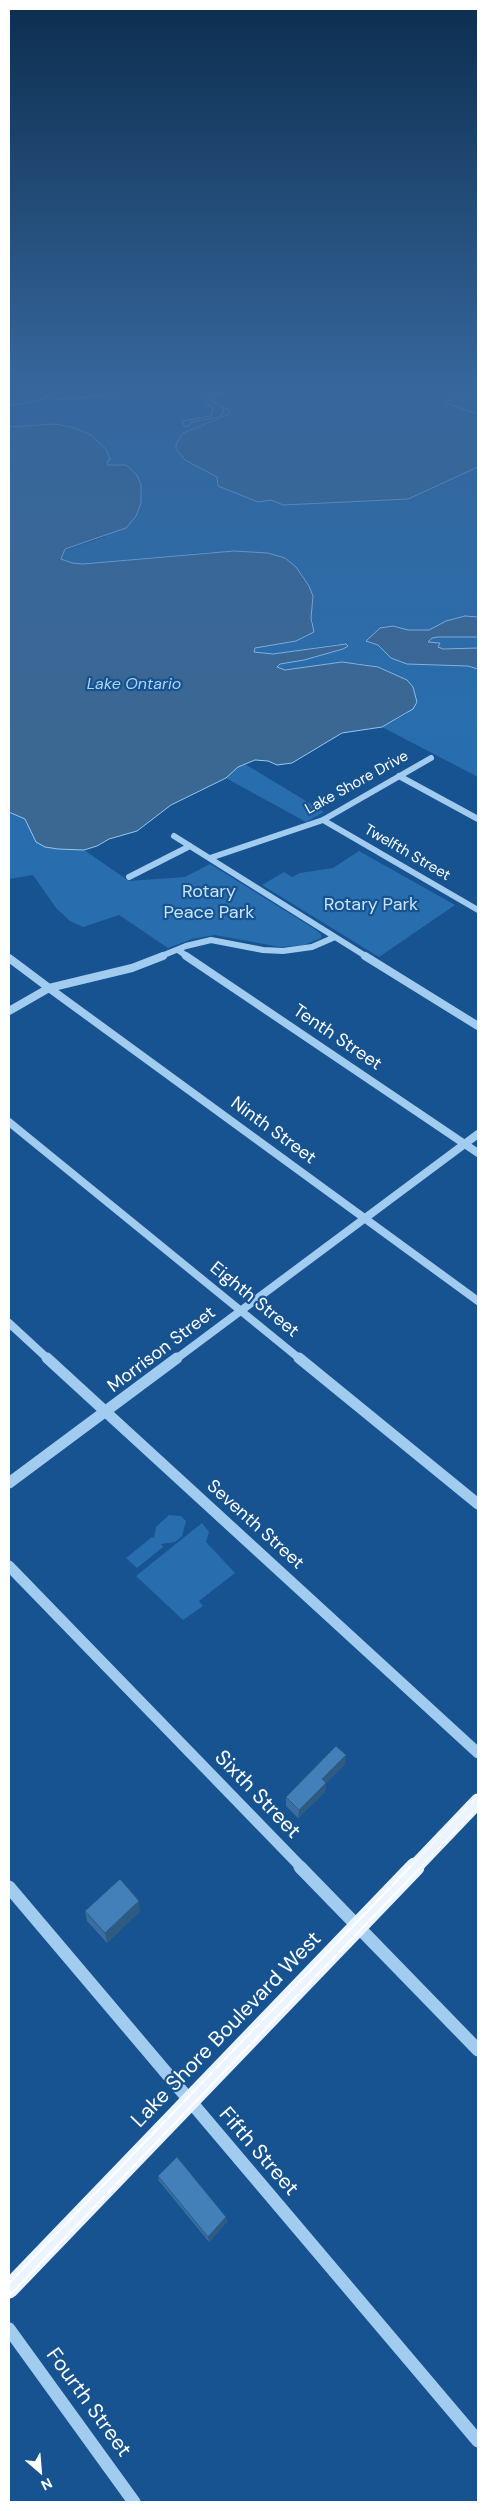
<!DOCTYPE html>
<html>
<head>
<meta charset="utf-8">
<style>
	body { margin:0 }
	#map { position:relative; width:487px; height:2511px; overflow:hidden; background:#165390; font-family:"DM Sans",sans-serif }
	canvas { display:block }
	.frame { position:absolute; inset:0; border:10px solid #fff; pointer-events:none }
	.north { position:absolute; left:15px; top:2446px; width:50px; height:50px; -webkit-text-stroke:4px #165390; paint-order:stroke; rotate:153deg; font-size:14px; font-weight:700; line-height:20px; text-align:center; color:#fff }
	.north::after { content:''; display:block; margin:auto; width:18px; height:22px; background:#fff; clip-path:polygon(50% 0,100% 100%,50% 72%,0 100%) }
</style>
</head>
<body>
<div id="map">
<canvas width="487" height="2511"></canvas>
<div class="frame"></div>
<div class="north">N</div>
</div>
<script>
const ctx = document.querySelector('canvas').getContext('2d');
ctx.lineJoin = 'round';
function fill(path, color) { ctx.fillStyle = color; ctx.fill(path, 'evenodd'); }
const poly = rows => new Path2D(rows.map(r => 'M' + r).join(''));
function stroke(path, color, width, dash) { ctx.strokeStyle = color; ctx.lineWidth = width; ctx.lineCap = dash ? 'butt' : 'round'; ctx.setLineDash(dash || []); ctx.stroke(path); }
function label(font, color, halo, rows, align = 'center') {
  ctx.font = font + ' "DM Sans",sans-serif'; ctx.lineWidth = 4.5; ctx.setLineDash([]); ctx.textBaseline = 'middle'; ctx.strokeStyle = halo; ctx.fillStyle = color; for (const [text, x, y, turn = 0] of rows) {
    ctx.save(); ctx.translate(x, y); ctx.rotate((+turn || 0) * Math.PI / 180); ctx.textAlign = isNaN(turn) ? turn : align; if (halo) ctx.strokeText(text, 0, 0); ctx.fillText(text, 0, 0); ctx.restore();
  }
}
fill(poly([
	[112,387,123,389,137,387,232,387,215,397,217,405,229,410,230,414,194,428,185,460,210,472,258,502,271,500,283,505,408,499,478,467,478,777,382,727,407,714,407,680,378,667,356,663,285,670,277,668,280,664,304,660,336,651,338,644,273,654,254,652,255,648,296,641,310,635,313,621,268,553,211,552,83,564,72,563,61,559,65,550,105,537,141,485,137,476,126,465,108,465,106,464,110,460,55,424,9,427,9,406,45,399,45,396,50,395,78,398,108,395,115,392],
	[478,392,478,414,446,403,457,395],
	[245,764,324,812,306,822,226,778,238,767],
	[9,812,25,819,36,841,45,847,84,850,129,881,185,877,210,864,313,928,321,934,321,938,304,945,280,947,215,935,192,939,168,948,119,915,83,927,70,921,56,908,33,875,9,879],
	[359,851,455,905,379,957,262,885,284,872,292,877,300,873,333,868],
	[169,1515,181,1516,186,1521,182,1536,175,1542,161,1544,163,1547,137,1568,126,1558,152,1537,154,1538,156,1527],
	[202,1523,209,1532,206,1542,235,1573,199,1601,203,1606,183,1620,136,1576]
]), '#286eae');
const water = poly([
	[9,387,112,387,115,392,108,395,78,398,57,399,55,395,47,395,45,399,9,406,9,387],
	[232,387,478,387,478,392,457,395,446,403,478,414,478,467,408,499,283,505,271,500,258,502,218,486,217,477,185,460,176,449,176,444,183,433,230,414,229,410,214,402,217,394,208,398,224,409,222,415,215,418,191,422,189,426,184,426,182,421,211,416,213,407,207,403,204,396,222,393,232,387],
	[55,424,72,427,91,435,106,449,110,460,107,461,108,465,126,465,137,475,141,485,141,503,136,516,126,528,65,549,61,559,72,563,83,564,234,551,268,553,285,558,296,567,309,586,313,596,311,618,314,632,296,641,255,648,254,652,273,654,346,644,348,646,343,649,304,660,280,664,277,667,285,670,342,662,378,667,407,680,413,687,417,702,413,709,382,727,342,733,292,763,277,765,268,761,255,760,238,767,226,778,171,805,137,831,109,839,97,846,84,850,58,849,45,847,36,842,25,819,9,812,9,427,55,424],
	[465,616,478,617,478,637,438,637,432,638,428,642,440,643,438,647,443,649,478,648,478,669,468,666,407,664,391,658,378,645,366,641,380,628,393,626,408,630,429,630,446,621,465,616]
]);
fill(water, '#3b6793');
stroke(water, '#95c7f3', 1);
stroke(poly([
	[399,776,478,819],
	[323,820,478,910],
	[174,836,367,957],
	[210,858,323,820,431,758],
	[129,877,190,846],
	[178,950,188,957],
	[159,957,186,946,211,940,263,950,283,951,312,947,335,937]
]), '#a2cbf0', 6);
stroke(poly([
	[186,956,478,1153],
	[365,956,478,1026],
	[9,958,49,988,132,968,163,956],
	[9,1011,49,988,478,1301],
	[9,1122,300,1359],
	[9,1323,48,1359],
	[176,1359,478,1134]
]), '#a2cbf0', 8);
stroke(poly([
	[47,1358,478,1753],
	[299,1358,478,1504],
	[9,1483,177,1358],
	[9,1566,302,1868]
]), '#a2cbf0', 11);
stroke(poly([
	[300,1867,478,2050],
	[9,1887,478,2441],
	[9,2329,134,2502]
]), '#a2cbf0', 13);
stroke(poly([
	[414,1868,478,1801]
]), '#ebf4ff', 15);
stroke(poly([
	[9,2289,415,1867]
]), '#ebf4ff', 19);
stroke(poly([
	[409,1868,478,1796],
	[420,1868,478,1807]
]), '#fff', 1);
stroke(poly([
	[9,2283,410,1867],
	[9,2296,421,1867]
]), '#fff', 2);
fill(poly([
	[345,1764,326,1783,325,1792,298,1818,286,1806,286,1797],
	[85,1911,140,1911,107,1943,87,1921],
	[158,2176,226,2217,227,2222,209,2242,159,2181]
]), '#3a6e9f');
fill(poly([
	[346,1755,345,1764,321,1788,322,1779],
	[326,1783,325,1792,298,1818,299,1810],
	[139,1901,140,1911,107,1943,105,1933],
	[226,2217,227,2222,209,2242,208,2237]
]), '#2f5a82');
const building = poly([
	[336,1746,346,1755,322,1779,326,1783,299,1810,286,1797,336,1746],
	[120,1879,139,1901,105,1933,85,1911,120,1879],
	[177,2157,226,2217,208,2237,158,2176,177,2157]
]);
fill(building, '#4380b9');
stroke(building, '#2f5a82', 1);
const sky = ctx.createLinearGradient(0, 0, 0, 738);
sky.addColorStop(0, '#0c2e4f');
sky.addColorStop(0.52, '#36669c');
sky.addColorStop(1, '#36669c00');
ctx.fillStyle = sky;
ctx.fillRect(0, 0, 487, 738);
label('15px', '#fff', '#165390', [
	["Lake Shore Drive",357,783,-29],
	["Twelfth Street",407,853,30]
]);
label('italic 16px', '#aed4f7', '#165390', [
	["Lake Ontario",134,685]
]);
label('18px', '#c9e3fb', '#165390', [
	["Rotary",209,892],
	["Peace Park",209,913],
	["Rotary Park",371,905]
]);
label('18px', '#fff', '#165390', [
	["Tenth Street",337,1038,34],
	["Ninth Street",273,1131,36],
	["Eighth Street",254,1300,39],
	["Morrison Street",162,1350,-37],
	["Seventh Street",255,1525,42]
]);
label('21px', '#fff', '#165390', [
	["Sixth Street",257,1795,46],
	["Lake Shore Boulevard West",227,2030,-46],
	["Fifth Street",258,2152,49],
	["Fourth Street",88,2403,54]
]);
</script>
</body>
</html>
